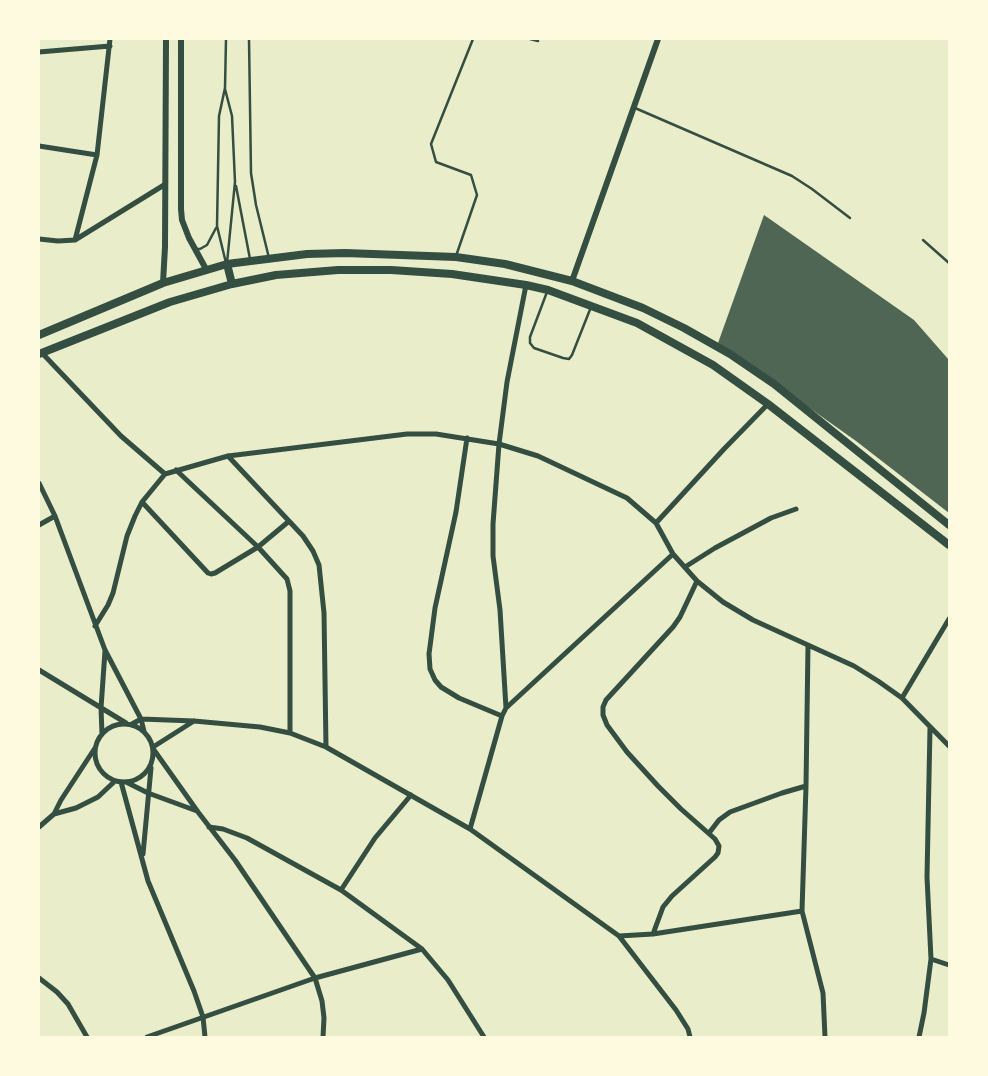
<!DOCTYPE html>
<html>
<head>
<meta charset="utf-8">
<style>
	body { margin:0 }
	#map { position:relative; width:988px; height:1076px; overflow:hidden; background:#e9edc9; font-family:Overpass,sans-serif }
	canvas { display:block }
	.frame { position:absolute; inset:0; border:40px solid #fefae0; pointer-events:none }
</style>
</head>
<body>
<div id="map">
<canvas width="988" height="1076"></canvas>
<div class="frame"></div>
</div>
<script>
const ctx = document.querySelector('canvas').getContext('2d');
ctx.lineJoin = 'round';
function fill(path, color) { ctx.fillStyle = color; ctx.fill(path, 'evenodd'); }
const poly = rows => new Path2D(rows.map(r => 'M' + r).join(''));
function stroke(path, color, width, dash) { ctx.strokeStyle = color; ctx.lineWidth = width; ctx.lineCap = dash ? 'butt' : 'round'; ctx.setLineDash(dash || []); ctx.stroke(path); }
fill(poly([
	[764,215,914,320,949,360,949,513,856,441,718,343]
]), '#4f6655');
stroke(poly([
	[226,39,225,88,219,116,217,226,226,263],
	[249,39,251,173,256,205,269,258],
	[530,39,538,41],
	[225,89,232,116,235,182,227,263],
	[635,108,792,176,812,189,850,218],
	[236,186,250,259],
	[923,240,949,263],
	[195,249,200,249,207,245,216,228],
	[456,256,477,195,471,175,436,162,431,144,473,39],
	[547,292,530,337,530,343,534,348,563,358,569,359,572,355,591,307]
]), '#344e41', 2.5);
stroke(poly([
	[39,52,110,46],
	[39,146,97,155],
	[39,239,58,241,75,240,164,185],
	[75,240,97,155,110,39],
	[42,353,121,436,165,474],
	[467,438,456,512,435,608,429,654,430,669,435,680,441,687,459,698,502,716],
	[228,456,303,536,313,551,319,565,324,613,326,747],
	[176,470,258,547,287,579,290,591,290,733],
	[39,483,55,516,105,650,141,719,144,731],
	[142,502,208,573,211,574,215,573,258,547,288,522],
	[656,523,724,449,768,404],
	[39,525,55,516],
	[685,567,715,548,771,518,796,509],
	[95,626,108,605,113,593,127,536,135,516,142,502,165,474,228,456,407,434,436,434,499,444,538,456,627,498,656,523,673,554,697,581,723,602,753,620,854,666,878,681,902,698,949,746],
	[808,645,806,786,802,911,823,993,825,1037],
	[39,670,126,723],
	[902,698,949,619],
	[506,708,500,610,493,556,493,524,499,444,507,382,526,285],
	'95 753a29 29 0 1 1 58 0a29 29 0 1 1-58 0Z',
	[132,724,141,719,194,721,260,727,290,733,326,747,470,829,619,936,676,1010,688,1029,690,1037],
	[102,734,101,708,105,651],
	[153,747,194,721],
	[95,748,61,800,54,814,76,808,98,797,115,781],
	[154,750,198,812,235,860,315,978,322,1001,324,1018,323,1037],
	[121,782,148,881,194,991,203,1017,205,1037],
	[126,782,148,793,197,811],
	[39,827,54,814],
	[209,827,223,829,247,838,341,890,422,949,448,980,484,1037],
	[470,829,502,716,506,708,673,554],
	[709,833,719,820,730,812,782,793,806,786],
	[143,854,151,768],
	[341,890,375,838,411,795],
	[653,934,663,907,672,896,715,857,718,853,719,846,715,839,681,809,658,786,627,752,607,725,603,715,603,707,606,700,673,627,680,617,697,581],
	[619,936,653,934,802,911],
	[931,959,949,965],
	[39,978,57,992,68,1004,87,1037],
	[147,1037,315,978,422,949],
	[919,1037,924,1013,931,959,927,877,930,728]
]), '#344e41', 5);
stroke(poly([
	[181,39,181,209,182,220,189,238,206,269],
	[572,281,658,39],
	[163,283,165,247,166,39]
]), '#344e41', 6);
stroke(poly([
	[227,264,232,284],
	[39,335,163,283,227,264,307,254,345,253,456,257,505,264,572,281,643,308,684,328,730,354,774,384,949,525],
	[39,354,170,302,232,284,276,275,338,270,391,270,452,274,526,285,548,290,637,323,713,365,768,404,949,545]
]), '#344e41', 8);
</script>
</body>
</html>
